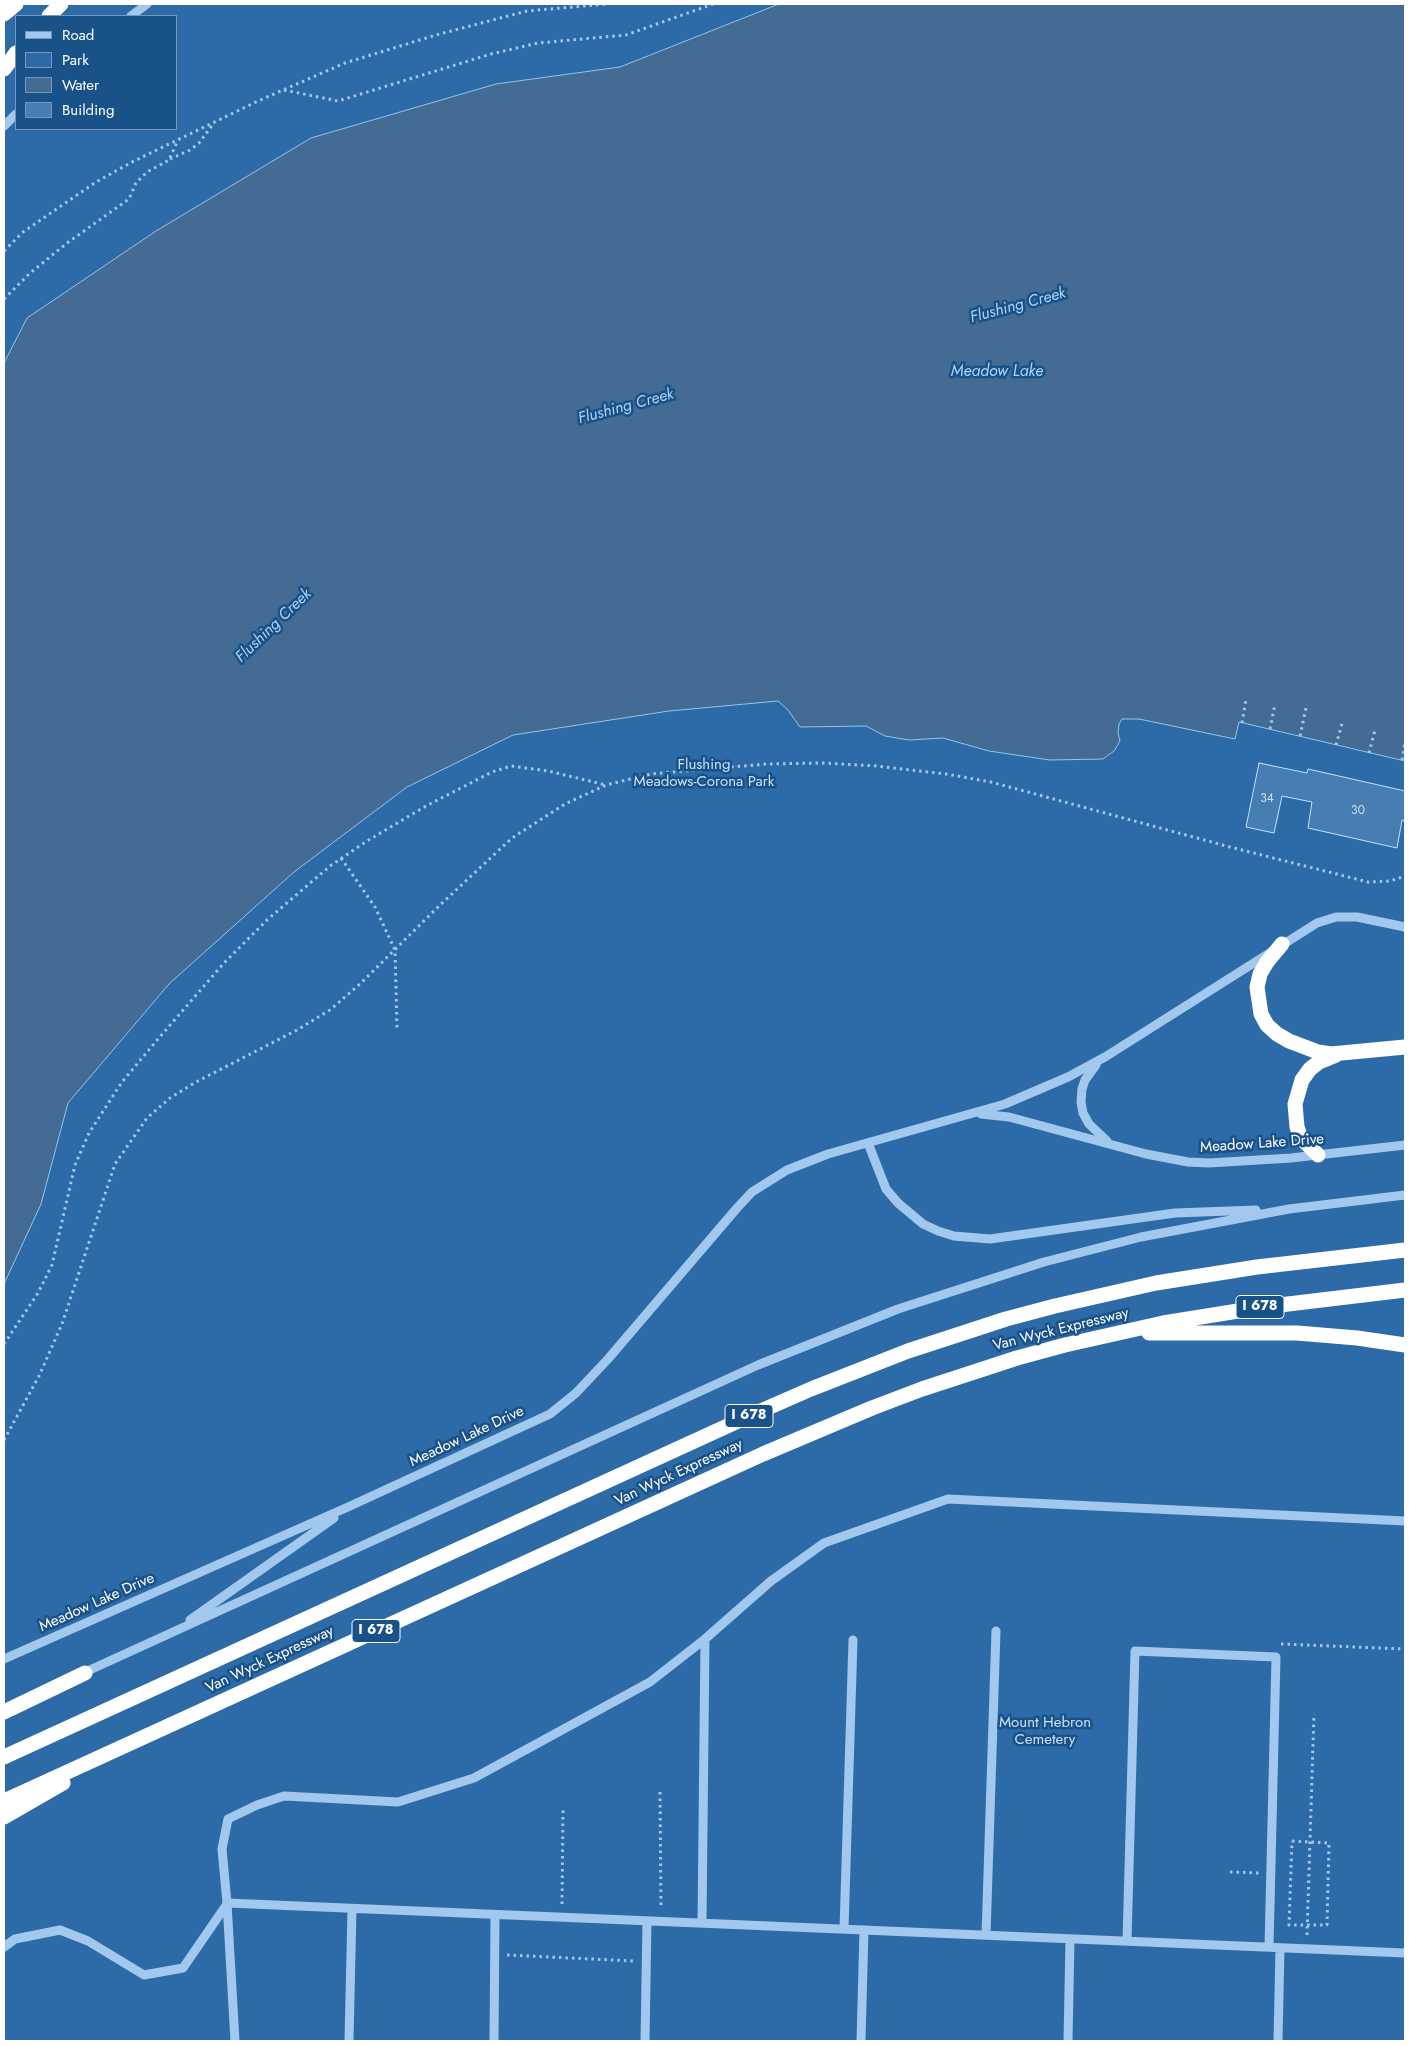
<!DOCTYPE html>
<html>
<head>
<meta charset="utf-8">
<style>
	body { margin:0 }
	#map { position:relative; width:1409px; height:2045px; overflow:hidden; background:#195189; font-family:Jost,sans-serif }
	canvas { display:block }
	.frame { position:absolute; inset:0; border:5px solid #fff; pointer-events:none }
	.legend { position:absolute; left:15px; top:15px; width:162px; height:115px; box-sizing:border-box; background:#195189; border:1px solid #7597b8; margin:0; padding:6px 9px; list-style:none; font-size:15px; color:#fff }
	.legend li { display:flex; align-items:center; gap:10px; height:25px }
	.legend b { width:25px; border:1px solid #7597b8 }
</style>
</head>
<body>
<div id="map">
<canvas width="1409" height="2045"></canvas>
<div class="frame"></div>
<ul class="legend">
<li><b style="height:6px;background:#a2c8ed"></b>Road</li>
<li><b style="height:14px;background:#2c6ba7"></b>Park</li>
<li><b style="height:14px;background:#436b93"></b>Water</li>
<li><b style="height:14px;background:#467db3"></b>Building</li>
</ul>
</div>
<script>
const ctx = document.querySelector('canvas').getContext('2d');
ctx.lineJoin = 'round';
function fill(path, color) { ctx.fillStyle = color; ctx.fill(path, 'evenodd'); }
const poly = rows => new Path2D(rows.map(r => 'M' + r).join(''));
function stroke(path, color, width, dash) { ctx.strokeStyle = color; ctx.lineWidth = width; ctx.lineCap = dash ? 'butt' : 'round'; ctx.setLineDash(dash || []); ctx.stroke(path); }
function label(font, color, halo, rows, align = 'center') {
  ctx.font = font + ' Jost,sans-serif'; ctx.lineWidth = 5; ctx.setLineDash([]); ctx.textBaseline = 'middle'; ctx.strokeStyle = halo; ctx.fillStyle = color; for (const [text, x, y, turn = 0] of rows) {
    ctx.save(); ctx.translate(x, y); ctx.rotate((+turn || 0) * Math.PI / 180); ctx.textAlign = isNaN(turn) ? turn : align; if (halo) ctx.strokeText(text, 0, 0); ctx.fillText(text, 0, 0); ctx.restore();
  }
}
fill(poly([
	[4,4,1405,4,1405,2041,4,2041],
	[16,16,176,16,176,129,16,129]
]), '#2c6ba7');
const water = poly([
	[779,4,1405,4,1405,761,1239,722,1235,739,1139,719,1122,719,1119,724,1118,733,1120,741,1114,751,1103,759,1050,760,989,751,943,738,909,740,885,736,866,726,800,727,788,710,778,701,669,711,513,735,407,787,294,872,169,984,68,1103,41,1204,4,1284,4,363,27,318,156,231,311,138,496,84,620,67,779,4]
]);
fill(water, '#436b93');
stroke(water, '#95c4ef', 1);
const building = poly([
	[1259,763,1307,773,1308,769,1405,791,1405,821,1402,820,1397,848,1308,828,1312,802,1282,796,1274,833,1246,827,1259,763]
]);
fill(building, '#467db3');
stroke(building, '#c8e1f9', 1);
stroke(poly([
	[284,90,338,101,491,54,538,43,626,35,713,4],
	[170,159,190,150,199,143,214,123],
	[4,251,23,232,96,182,134,161,258,101,345,63,436,35,527,11,607,4],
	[4,299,29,274,67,243,129,199,136,183,147,172,169,160,177,142],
	[1242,723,1246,699],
	[1270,729,1275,704],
	[1300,736,1306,708],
	[1336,745,1343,720],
	[1369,753,1375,730],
	[1402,760,1405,741],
	[341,858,375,907,395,950,397,1029],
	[4,1344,38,1293,52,1265,75,1165,89,1133,122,1082,158,1039,224,963,267,920,330,866,367,841,426,806,492,772,511,766,548,771,606,785],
	[4,1440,39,1376,62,1324,115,1164,147,1118,170,1098,196,1082,297,1030,330,1010,361,983,440,905,512,838,565,804,606,785,651,774,767,764,822,763,877,766,946,774,991,782,1230,847,1368,882,1390,881,1405,876],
	[1281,1644,1405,1649],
	[660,1792,661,1909],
	[1292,1841,1329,1843,1327,1925,1289,1925,1292,1841],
	[1230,1872,1259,1873],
	[562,1904,563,1810],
	[1307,1935,1314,1714],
	[507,1955,634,1961]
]), '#a2c8ed', 3, [2.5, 4]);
stroke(poly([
	[131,16,147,4],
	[4,126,16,114],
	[1096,1065,1085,1080,1082,1089,1081,1102,1083,1113,1089,1124,1107,1141],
	[981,1114,1009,1117,1146,1154,1188,1162,1209,1163,1291,1158,1405,1145],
	[868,1143,886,1189,898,1203,923,1224,938,1231,954,1236,990,1239,1175,1213,1256,1210],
	[190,1620,334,1518],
	[4,1659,348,1507,550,1414,576,1393,608,1359,737,1208,752,1192,787,1170,828,1154,1005,1104,1068,1077,1105,1057,1317,923,1336,917,1357,917,1405,927],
	[81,1674,758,1365,898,1309,1044,1262,1141,1237,1289,1209,1405,1195],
	[227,1903,1405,1953],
	[702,1923,705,1639],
	[844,1929,853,1640],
	[986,1935,996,1631],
	[1127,1941,1135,1651,1276,1657,1269,1947],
	[4,1947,15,1939,60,1930,88,1941,144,1975,183,1968,227,1904],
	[235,2041,227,1903,222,1849,228,1819,257,1805,284,1796,398,1802,474,1778,650,1682,705,1639,771,1581,824,1543,948,1499,1405,1521],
	[349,2041,352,1909],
	[494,2041,495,1915],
	[645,2041,647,1921],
	[861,2041,864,1930],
	[1068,2041,1070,1939],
	[1278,2041,1280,1948]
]), '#a2c8ed', 9);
stroke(poly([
	[4,14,16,4],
	[49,16,61,4],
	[4,69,16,53],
	[1282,944,1267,962,1260,974,1257,987,1261,1014,1267,1025,1277,1034,1289,1041,1318,1052,1331,1054,1405,1047],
	[1318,1155,1301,1138,1297,1127,1295,1104,1302,1080,1310,1069,1319,1062,1336,1055],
	[1149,1333,1297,1333,1357,1338,1405,1345],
	[4,1712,85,1673],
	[4,1757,747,1417,811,1389,908,1351,1006,1319,1055,1306,1156,1283,1257,1267,1405,1250],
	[4,1801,763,1454,872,1408,922,1389,1017,1358,1065,1345,1163,1323,1263,1307,1405,1290],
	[4,1817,63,1783]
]), '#fff', 15);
label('12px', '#d1deec', null, [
	["34",1267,799],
	["30",1358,811]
]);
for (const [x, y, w] of [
	[1260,1307,48],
	[749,1416,48],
	[376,1631,48]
]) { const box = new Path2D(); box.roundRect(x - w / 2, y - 11.5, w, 23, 4); ctx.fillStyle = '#195189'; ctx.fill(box); stroke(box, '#fff', 1); }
label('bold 14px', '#fff', null, [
	["I 678",1260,1307],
	["I 678",749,1416],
	["I 678",376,1631]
]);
label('15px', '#c8e1f9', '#195189', [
	["Flushing",704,765],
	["Meadows-Corona Park",704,782],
	["Mount Hebron",1045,1723],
	["Cemetery",1045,1740]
]);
label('15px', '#fff', '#195189', [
	["Meadow Lake Drive",1262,1144,-4],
	["Van Wyck Expressway",1061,1330,-14],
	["Meadow Lake Drive",467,1437,-25],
	["Van Wyck Expressway",679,1473,-25],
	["Meadow Lake Drive",97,1603,-24],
	["Van Wyck Expressway",270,1660,-25]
]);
label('italic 16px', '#aed2f4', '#195189', [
	["Flushing Creek",1018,306,-15],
	["Meadow Lake",997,372],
	["Flushing Creek",626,407,-15],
	["Flushing Creek",274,626,-44]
]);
</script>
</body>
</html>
